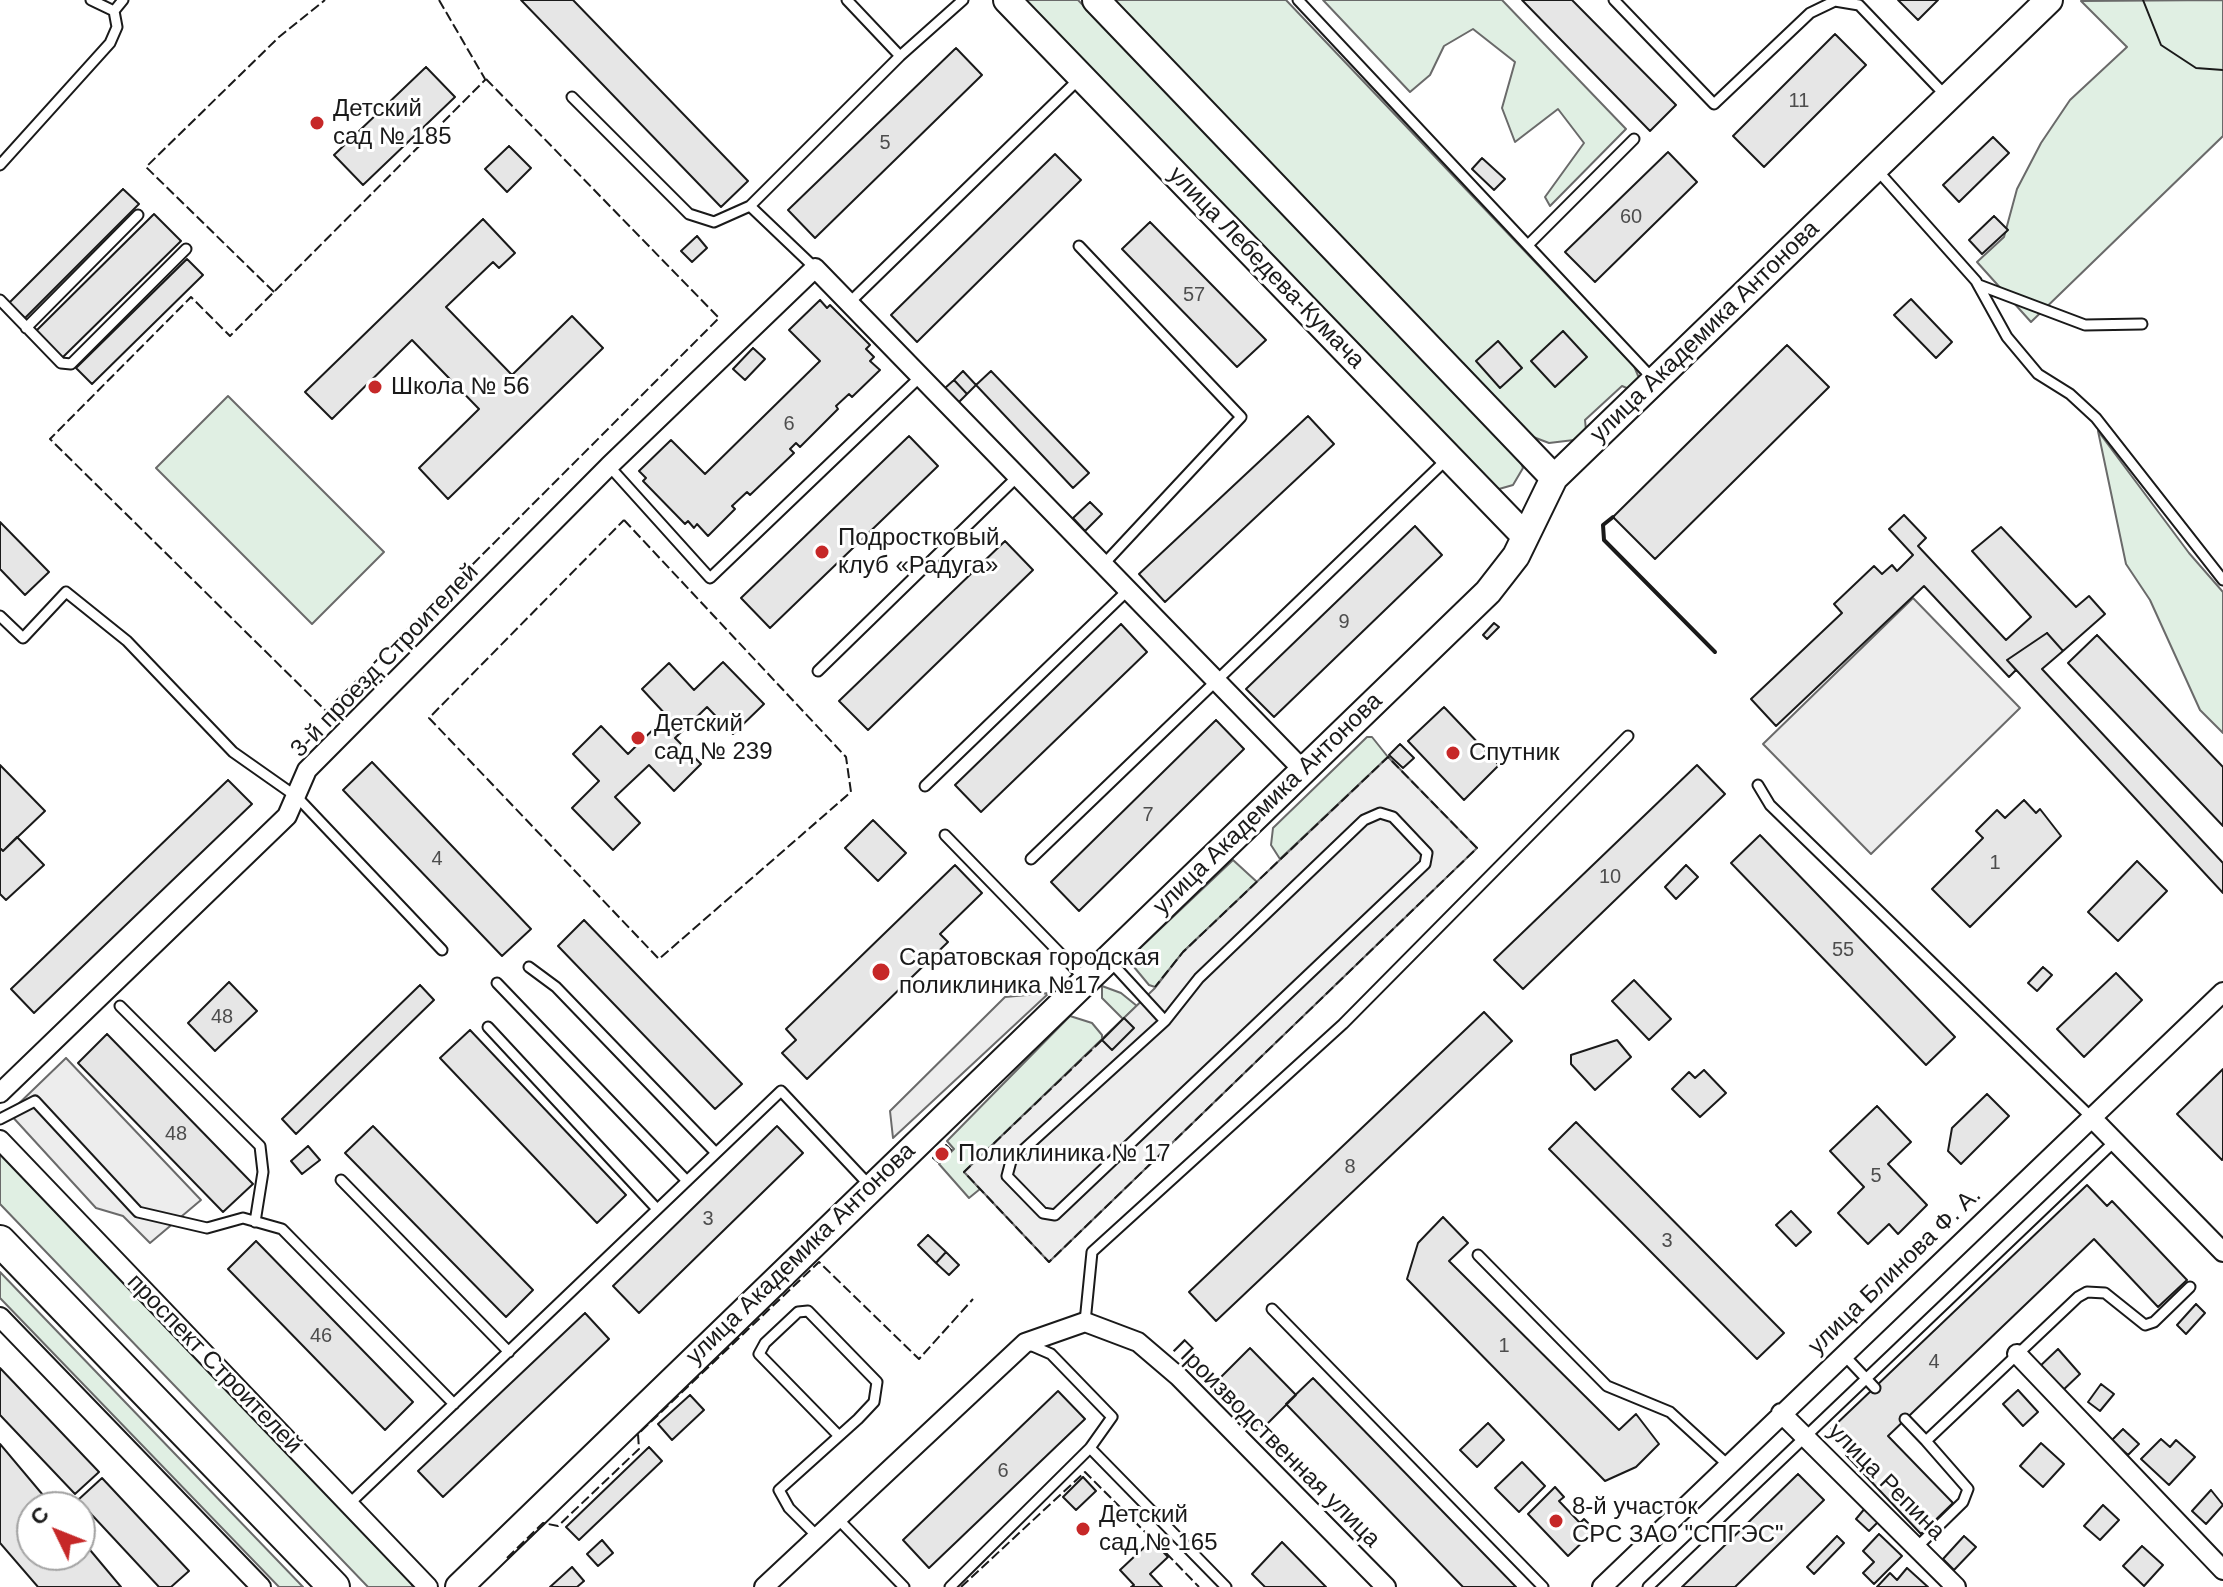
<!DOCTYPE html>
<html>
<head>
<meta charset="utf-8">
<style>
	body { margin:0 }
	#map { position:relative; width:2223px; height:1587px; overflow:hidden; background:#fff; font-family:Helvetica,sans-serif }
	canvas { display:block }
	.north { position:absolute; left:16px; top:1491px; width:80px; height:80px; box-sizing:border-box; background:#fff; border:2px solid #a3a3a3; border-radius:50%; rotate:313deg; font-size:22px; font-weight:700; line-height:32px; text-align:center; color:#1a1a1a }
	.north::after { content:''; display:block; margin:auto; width:28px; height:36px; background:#c62828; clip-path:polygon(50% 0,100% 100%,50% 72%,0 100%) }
</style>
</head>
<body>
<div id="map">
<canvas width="2223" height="1587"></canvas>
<div class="north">С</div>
</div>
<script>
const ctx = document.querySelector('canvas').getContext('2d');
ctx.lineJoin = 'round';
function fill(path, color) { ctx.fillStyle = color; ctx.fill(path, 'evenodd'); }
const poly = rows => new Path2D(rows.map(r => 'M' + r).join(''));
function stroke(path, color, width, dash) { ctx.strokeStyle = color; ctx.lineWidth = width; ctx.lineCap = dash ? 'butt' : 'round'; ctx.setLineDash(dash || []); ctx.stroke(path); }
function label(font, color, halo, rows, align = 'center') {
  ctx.font = font + ' Helvetica,sans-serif'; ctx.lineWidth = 6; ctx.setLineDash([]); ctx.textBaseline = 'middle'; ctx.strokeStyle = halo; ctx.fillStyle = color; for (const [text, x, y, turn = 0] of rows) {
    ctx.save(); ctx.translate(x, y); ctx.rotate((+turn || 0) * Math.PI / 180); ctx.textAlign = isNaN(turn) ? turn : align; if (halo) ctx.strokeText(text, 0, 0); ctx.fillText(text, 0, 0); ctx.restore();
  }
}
const green = poly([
	[1018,0,1078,0,1518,455,1523,468,1513,485,1499,489,1490,484,1018,0],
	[1110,0,1286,0,1634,366,1639,378,1629,389,1622,386,1585,420,1586,430,1574,440,1549,443,1528,435,1463,363,1453,357,1110,0],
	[1323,0,1502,0,1626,129,1550,206,1545,197,1584,143,1558,109,1515,142,1502,108,1515,62,1473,29,1444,46,1430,75,1410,92,1323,0],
	[2223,0,2223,136,2031,322,1977,262,2004,237,2017,189,2041,143,2070,100,2127,47,2081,1,2223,0],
	[228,396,384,552,312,624,156,468,228,396],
	[2098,431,2189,553,2223,592,2223,733,2200,710,2150,600,2126,564,2098,431],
	[1367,737,1372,737,1388,757,1280,859,1271,845,1273,828,1367,737],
	[1233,860,1257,882,1183,952,1155,987,1149,985,1134,967,1139,949,1233,860],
	[1102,986,1121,993,1137,1006,1123,1019,1102,998,1102,986],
	[1070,1016,1092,1023,1102,1035,1102,1040,965,1172,980,1189,969,1198,939,1164,954,1149,947,1141,1070,1016],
	[0,1150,411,1583,413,1587,368,1587,0,1204,0,1150],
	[0,1272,303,1587,279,1587,0,1298,0,1272]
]);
fill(green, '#e0efe3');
stroke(green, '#6a6a6a', 2);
const parking = poly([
	[1913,598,2020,708,1871,854,1763,744,1913,598],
	[1388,757,1477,848,1049,1262,964,1172,1155,988,1183,952,1388,757],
	[1049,993,893,1138,890,1111,1005,997,1049,993],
	[66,1058,201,1200,150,1243,123,1216,96,1208,9,1113,66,1058]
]);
fill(parking, '#ededed');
stroke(parking, '#6a6a6a', 2);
const building = poly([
	[521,0,573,0,748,181,721,207,521,0],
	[1522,0,1572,0,1676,105,1650,131,1522,0],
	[1898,0,1938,0,1918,20,1898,0],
	[1835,34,1866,65,1764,167,1733,136,1835,34],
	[956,48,982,75,815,238,788,210,956,48],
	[426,67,455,97,363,185,334,155,426,67],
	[1993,137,2009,153,1959,202,1943,185,1993,137],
	[509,146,531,168,507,192,485,169,509,146],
	[1668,152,1697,182,1595,282,1565,252,1668,152],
	[1055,154,1081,180,917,342,891,315,1055,154],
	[1482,158,1505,179,1494,190,1472,169,1482,158],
	[123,189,139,204,25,318,9,303,123,189],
	[154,214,181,241,62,358,36,331,154,214],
	[1994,216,2008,230,1982,254,1969,240,1994,216],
	[483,219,515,253,499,268,493,262,446,307,512,375,572,316,603,348,448,499,419,468,479,409,412,340,332,419,305,392,483,219],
	[1150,222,1266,340,1237,367,1122,249,1150,222],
	[697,236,707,248,692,262,681,251,697,236],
	[187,259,203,275,92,384,76,368,187,259],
	[1911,299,1952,342,1936,358,1894,315,1911,299],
	[820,300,827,308,830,305,870,345,866,349,874,357,870,361,880,370,852,397,849,394,836,406,838,409,800,447,796,443,790,449,794,453,750,495,747,492,732,506,735,509,708,536,697,524,694,528,688,521,685,524,643,481,646,478,639,471,671,440,705,474,820,361,789,330,820,300],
	[1563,331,1587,357,1555,387,1531,361,1563,331],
	[1498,341,1522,368,1500,388,1476,361,1498,341],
	[1787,345,1829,387,1655,559,1613,517,1787,345],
	[753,348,765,359,745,380,733,369,753,348],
	[963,371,976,385,967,394,954,380,963,371],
	[991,371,1089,473,1073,488,976,385,991,371],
	[954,380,967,394,958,403,945,388,954,380],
	[1308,416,1334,444,1165,602,1139,574,1308,416],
	[909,436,938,466,770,628,741,598,909,436],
	[1090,502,1102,514,1085,531,1073,518,1090,502],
	[1904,515,1926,538,1918,546,2006,640,2031,617,1972,551,2001,527,2076,607,2089,596,2105,614,2063,651,2047,633,2007,660,2016,670,2009,677,1924,586,1776,726,1751,699,1842,613,1834,604,1874,566,1882,574,1892,565,1897,571,1913,555,1889,529,1904,515],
	[0,522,49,572,25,595,0,569,0,522],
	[1415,526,1442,555,1274,717,1246,689,1415,526],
	[1005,541,1033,570,868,730,839,701,1005,541],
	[1494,623,1499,627,1487,639,1483,635,1494,623],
	[1121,624,1147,652,981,812,955,785,1121,624],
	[2047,633,2063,651,2042,669,2223,863,2223,893,2007,660,2047,633],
	[2097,635,2223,767,2223,826,2068,663,2097,635],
	[723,662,764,704,733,734,707,707,675,738,701,764,674,791,649,765,615,797,640,823,613,850,572,808,599,781,573,754,601,726,628,754,667,716,642,689,669,663,694,690,723,662],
	[1444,707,1499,765,1464,800,1408,741,1444,707],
	[1216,720,1244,749,1079,911,1051,882,1216,720],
	[1400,744,1414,758,1403,768,1389,755,1400,744],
	[372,762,531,929,502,956,343,790,372,762],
	[0,765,45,811,3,851,0,848,0,765],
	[1697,765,1725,794,1523,989,1494,960,1697,765],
	[228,780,252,804,34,1013,11,989,228,780],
	[2024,800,2036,813,2040,809,2061,836,1970,927,1932,889,1983,838,1976,831,1997,810,2005,818,2024,800],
	[873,820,906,853,878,881,845,848,873,820],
	[1760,835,1955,1037,1926,1065,1731,863,1760,835],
	[17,837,44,865,6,900,0,894,0,848,3,851,17,837],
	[2137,861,2167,891,2118,941,2088,912,2137,861],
	[955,865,982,893,940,934,948,942,807,1079,782,1053,796,1040,786,1029,955,865],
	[1686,865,1698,877,1676,899,1665,887,1686,865],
	[584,920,742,1084,715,1109,558,946,584,920],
	[2043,967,2052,975,2037,991,2028,983,2043,967],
	[2116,973,2142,1000,2084,1057,2057,1029,2116,973],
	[1634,980,1671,1019,1649,1040,1612,1001,1634,980],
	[229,982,257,1011,215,1051,188,1023,229,982],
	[420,985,434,1000,296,1134,282,1119,420,985],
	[1484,1012,1512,1041,1216,1321,1189,1292,1484,1012],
	[1124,1018,1134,1028,1112,1050,1102,1040,1124,1018],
	[470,1030,626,1195,597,1223,440,1058,470,1030],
	[107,1034,253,1184,223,1212,78,1063,107,1034],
	[1617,1040,1631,1057,1595,1090,1571,1064,1571,1055,1617,1040],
	[2223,1069,2223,1158,2222,1160,2177,1114,2223,1069],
	[1704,1070,1726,1093,1700,1117,1672,1089,1689,1072,1695,1078,1704,1070],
	[1987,1094,2009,1116,1961,1164,1948,1151,1952,1128,1987,1094],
	[1877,1106,1911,1142,1888,1164,1927,1205,1898,1234,1889,1224,1868,1244,1838,1213,1864,1187,1830,1151,1877,1106],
	[1576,1122,1784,1333,1757,1359,1549,1149,1576,1122],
	[373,1126,533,1290,506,1317,345,1153,373,1126],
	[777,1126,803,1153,639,1313,613,1286,777,1126],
	[946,1145,951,1150,938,1162,933,1158,946,1145],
	[308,1146,320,1160,302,1174,291,1161,308,1146],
	[2087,1185,2107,1206,2112,1201,2187,1280,2158,1307,2094,1239,1888,1436,1953,1503,1921,1534,1846,1455,1851,1450,1831,1429,2087,1185],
	[1791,1211,1811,1232,1796,1246,1776,1225,1791,1211],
	[1443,1217,1468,1243,1449,1261,1619,1430,1636,1414,1659,1444,1636,1467,1605,1481,1407,1279,1418,1243,1443,1217],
	[928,1235,946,1252,936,1263,918,1245,928,1235],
	[256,1241,413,1402,385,1430,228,1269,256,1241],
	[946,1252,959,1265,949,1275,936,1263,946,1252],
	[2196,1304,2205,1313,2186,1334,2177,1325,2196,1304],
	[585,1313,609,1339,443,1497,418,1471,585,1313],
	[1250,1348,1296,1395,1262,1429,1216,1382,1250,1348],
	[2058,1349,2080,1374,2060,1393,2037,1369,2058,1349],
	[0,1368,99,1472,75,1494,0,1415,0,1368],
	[1313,1378,1516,1587,1463,1587,1286,1404,1313,1378],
	[2101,1384,2114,1394,2100,1411,2088,1402,2101,1384],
	[2018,1390,2038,1412,2023,1426,2003,1404,2018,1390],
	[1058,1391,1085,1419,929,1568,903,1540,1058,1391],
	[690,1395,704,1410,672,1440,658,1424,690,1395],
	[1488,1423,1504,1440,1477,1467,1460,1450,1488,1423],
	[2123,1429,2139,1444,2128,1455,2112,1440,2123,1429],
	[2161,1439,2170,1447,2176,1440,2195,1457,2169,1485,2141,1459,2161,1439],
	[2041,1443,2064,1464,2043,1487,2020,1466,2041,1443],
	[0,1444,53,1507,32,1507,32,1555,80,1555,80,1538,121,1587,38,1587,0,1543,0,1444],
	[649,1447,662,1461,579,1540,566,1527,649,1447],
	[1522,1462,1545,1486,1519,1512,1495,1488,1522,1462],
	[1798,1474,1824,1500,1735,1587,1682,1587,1798,1474],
	[1083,1477,1096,1491,1076,1510,1063,1497,1083,1477],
	[102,1478,189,1571,171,1587,159,1587,78,1500,102,1478],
	[1555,1487,1564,1497,1559,1501,1580,1523,1584,1519,1595,1530,1568,1556,1528,1514,1555,1487],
	[2211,1490,2223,1505,2206,1524,2192,1511,2211,1490],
	[2103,1505,2119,1520,2100,1540,2084,1526,2103,1505],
	[1866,1507,1880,1520,1869,1531,1856,1519,1866,1507],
	[1879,1534,1902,1556,1874,1584,1863,1573,1874,1562,1863,1551,1879,1534],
	[1837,1536,1844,1543,1814,1574,1807,1567,1837,1536],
	[1964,1536,1976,1547,1954,1570,1943,1559,1964,1536],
	[602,1540,613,1553,598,1566,587,1554,602,1540],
	[1152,1540,1168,1557,1150,1574,1162,1587,1131,1587,1134,1585,1120,1570,1152,1540],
	[1282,1542,1326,1587,1265,1587,1252,1574,1282,1542],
	[2142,1546,2163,1565,2144,1586,2123,1566,2142,1546],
	[572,1567,584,1581,577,1587,550,1587,572,1567],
	[1907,1568,1928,1587,1877,1587,1890,1573,1897,1580,1907,1568]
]);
fill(building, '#e6e6e6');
stroke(building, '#1a1a1a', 2);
const lane = poly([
	[91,0,114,11,123,0],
	[847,0,900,56],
	[1298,0,1653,379],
	[1614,0,1714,104,1810,13,1835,1,1859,5,1947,97],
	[572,97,689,214,714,222,750,206,815,268],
	[0,165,110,43,117,27,114,11],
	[1878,171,1976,281,2007,337,2038,374,2070,394,2096,418,2223,580],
	[750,206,900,56,963,0],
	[1529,244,1634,139],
	[1079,246,1241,417,1102,566],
	[1979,285,2085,325,2142,324],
	[0,300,61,363,71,364,186,249],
	[849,303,1079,79],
	[26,328,138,215],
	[609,466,710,578,919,378],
	[0,616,23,638,66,592,127,641,233,752,297,797,442,950],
	[818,671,1016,478],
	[1758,785,1770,805,2091,1117],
	[925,786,1127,591],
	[945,835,1083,977],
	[1031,859,1446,460],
	[1110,961,1165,1021,1011,1161,1007,1176,1043,1213,1055,1215,1425,864,1427,853,1393,817,1380,813,1364,820,1199,978,1165,1021],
	[529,967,556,987,716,1153],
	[497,983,687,1181],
	[120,1006,260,1146,263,1172,255,1222],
	[488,1027,657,1209],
	[0,1119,35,1101,138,1212,207,1228,243,1218,282,1229,454,1404],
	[341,1180,509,1352],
	[1478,1255,1607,1386,1670,1412,1728,1465],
	[1272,1309,1543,1587],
	[1085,1322,1092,1252,1343,1024,1628,736],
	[1843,1354,1875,1388],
	[1905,1419,1926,1441],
	[1090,1448,1226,1587],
	[349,1504,781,1091,871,1187],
	[836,1517,904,1587],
	[817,1536,789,1508,779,1490,858,1419,874,1402,877,1382,808,1311,798,1312,765,1343,759,1354,839,1436],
	[1917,1547,1963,1502,1968,1489,1926,1441,2078,1297,2087,1292,2105,1293,2145,1325,2154,1322,2190,1287],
	[950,1587,1090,1448,1112,1417,1051,1354,1028,1344],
	[1648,1587,2114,1142]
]);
const street = poly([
	[0,1093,287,816,307,770,609,466,815,268,1303,770],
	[2091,1117,2223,1252],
	[0,1140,428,1587],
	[0,1317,261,1587],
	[2017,1354,2223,1570],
	[1781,1413,1956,1587],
	[764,1587,1025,1343,1085,1322,1138,1342,1179,1377,1386,1587],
	[1602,1587,2223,992]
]);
const secondary = poly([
	[1007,0,1525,536],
	[1096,0,1554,478],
	[459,1587,1488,592,1516,556,1554,478,2049,0]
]);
const primary = poly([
	[0,1241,334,1587]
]);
stroke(lane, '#1a1a1a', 13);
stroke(street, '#1a1a1a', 22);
stroke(secondary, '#1a1a1a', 30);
stroke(primary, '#1a1a1a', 34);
stroke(lane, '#fff', 9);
stroke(street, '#fff', 18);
stroke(secondary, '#fff', 26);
stroke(primary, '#fff', 30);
stroke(poly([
	[2143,0,2161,45,2196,68,2223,70]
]), '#1a1a1a', 2);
stroke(poly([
	[439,0,485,79],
	[486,79,719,318,326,711,50,439,191,297,230,336,486,79],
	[274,292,146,167,279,37,325,0],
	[624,520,846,757,851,792,659,959,429,718,624,520],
	[1102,1040,964,1172,1049,1262,1477,848,1388,757,1183,952,1155,987],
	[1166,1553,1199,1587],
	[507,1558,543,1523,558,1526,639,1449,638,1434,819,1262,919,1359,973,1299],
	[961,1587,1085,1472,1155,1542]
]), '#1a1a1a', 2, [10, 4]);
stroke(poly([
	[1613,517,1603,525,1604,540,1715,652]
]), '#1a1a1a', 4);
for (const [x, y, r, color] of [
	[317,123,8,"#c62828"],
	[375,387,8,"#c62828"],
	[822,552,8,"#c62828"],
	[638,738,8,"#c62828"],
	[1453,753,8,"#c62828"],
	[881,972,10,"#c62828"],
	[942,1154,8,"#c62828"],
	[1556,1521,8,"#c62828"],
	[1083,1529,8,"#c62828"]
]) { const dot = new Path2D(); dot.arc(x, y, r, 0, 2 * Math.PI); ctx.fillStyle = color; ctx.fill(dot); stroke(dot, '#fff', 3); }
label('20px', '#4d4d4d', null, [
	["11",1799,101],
	["5",885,143],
	["60",1631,217],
	["57",1194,295],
	["6",789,424],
	["9",1344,622],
	["7",1148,815],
	["4",437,859],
	["1",1995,863],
	["10",1610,877],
	["55",1843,950],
	["48",222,1017],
	["48",176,1134],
	["8",1350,1167],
	["5",1876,1176],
	["3",708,1219],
	["3",1667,1241],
	["46",321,1336],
	["1",1504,1346],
	["4",1934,1362],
	["6",1003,1471]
]);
label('24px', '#1a1a1a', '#fff', [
	["Детский",333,109],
	["сад № 185",333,137],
	["Школа № 56",391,387],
	["Подростковый",838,538],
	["клуб «Радуга»",838,566],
	["Детский",654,724],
	["сад № 239",654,752],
	["Спутник",1469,753],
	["Саратовская городская",899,958],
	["поликлиника №17",899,986],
	["Поликлиника № 17",958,1154],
	["8-й участок",1572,1507],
	["СРС ЗАО \"СПГЭС\"",1572,1535],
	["Детский",1099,1515],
	["сад № 165",1099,1543]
], 'left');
label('24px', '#1a1a1a', '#fff', [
	["улица Лебедева-Кумача",1266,268,46],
	["улица Академика Антонова",1705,332,-44],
	["3-й проезд Строителей",385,661,-46],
	["улица Академика Антонова",1268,804,-44],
	["улица Академика Антонова",801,1254,-44],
	["улица Блинова Ф. А.",1895,1271,-44],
	["проспект Строителей",214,1364,46],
	["Производственная улица",1276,1444,45],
	["улица Репина",1886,1482,45]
]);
</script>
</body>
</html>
